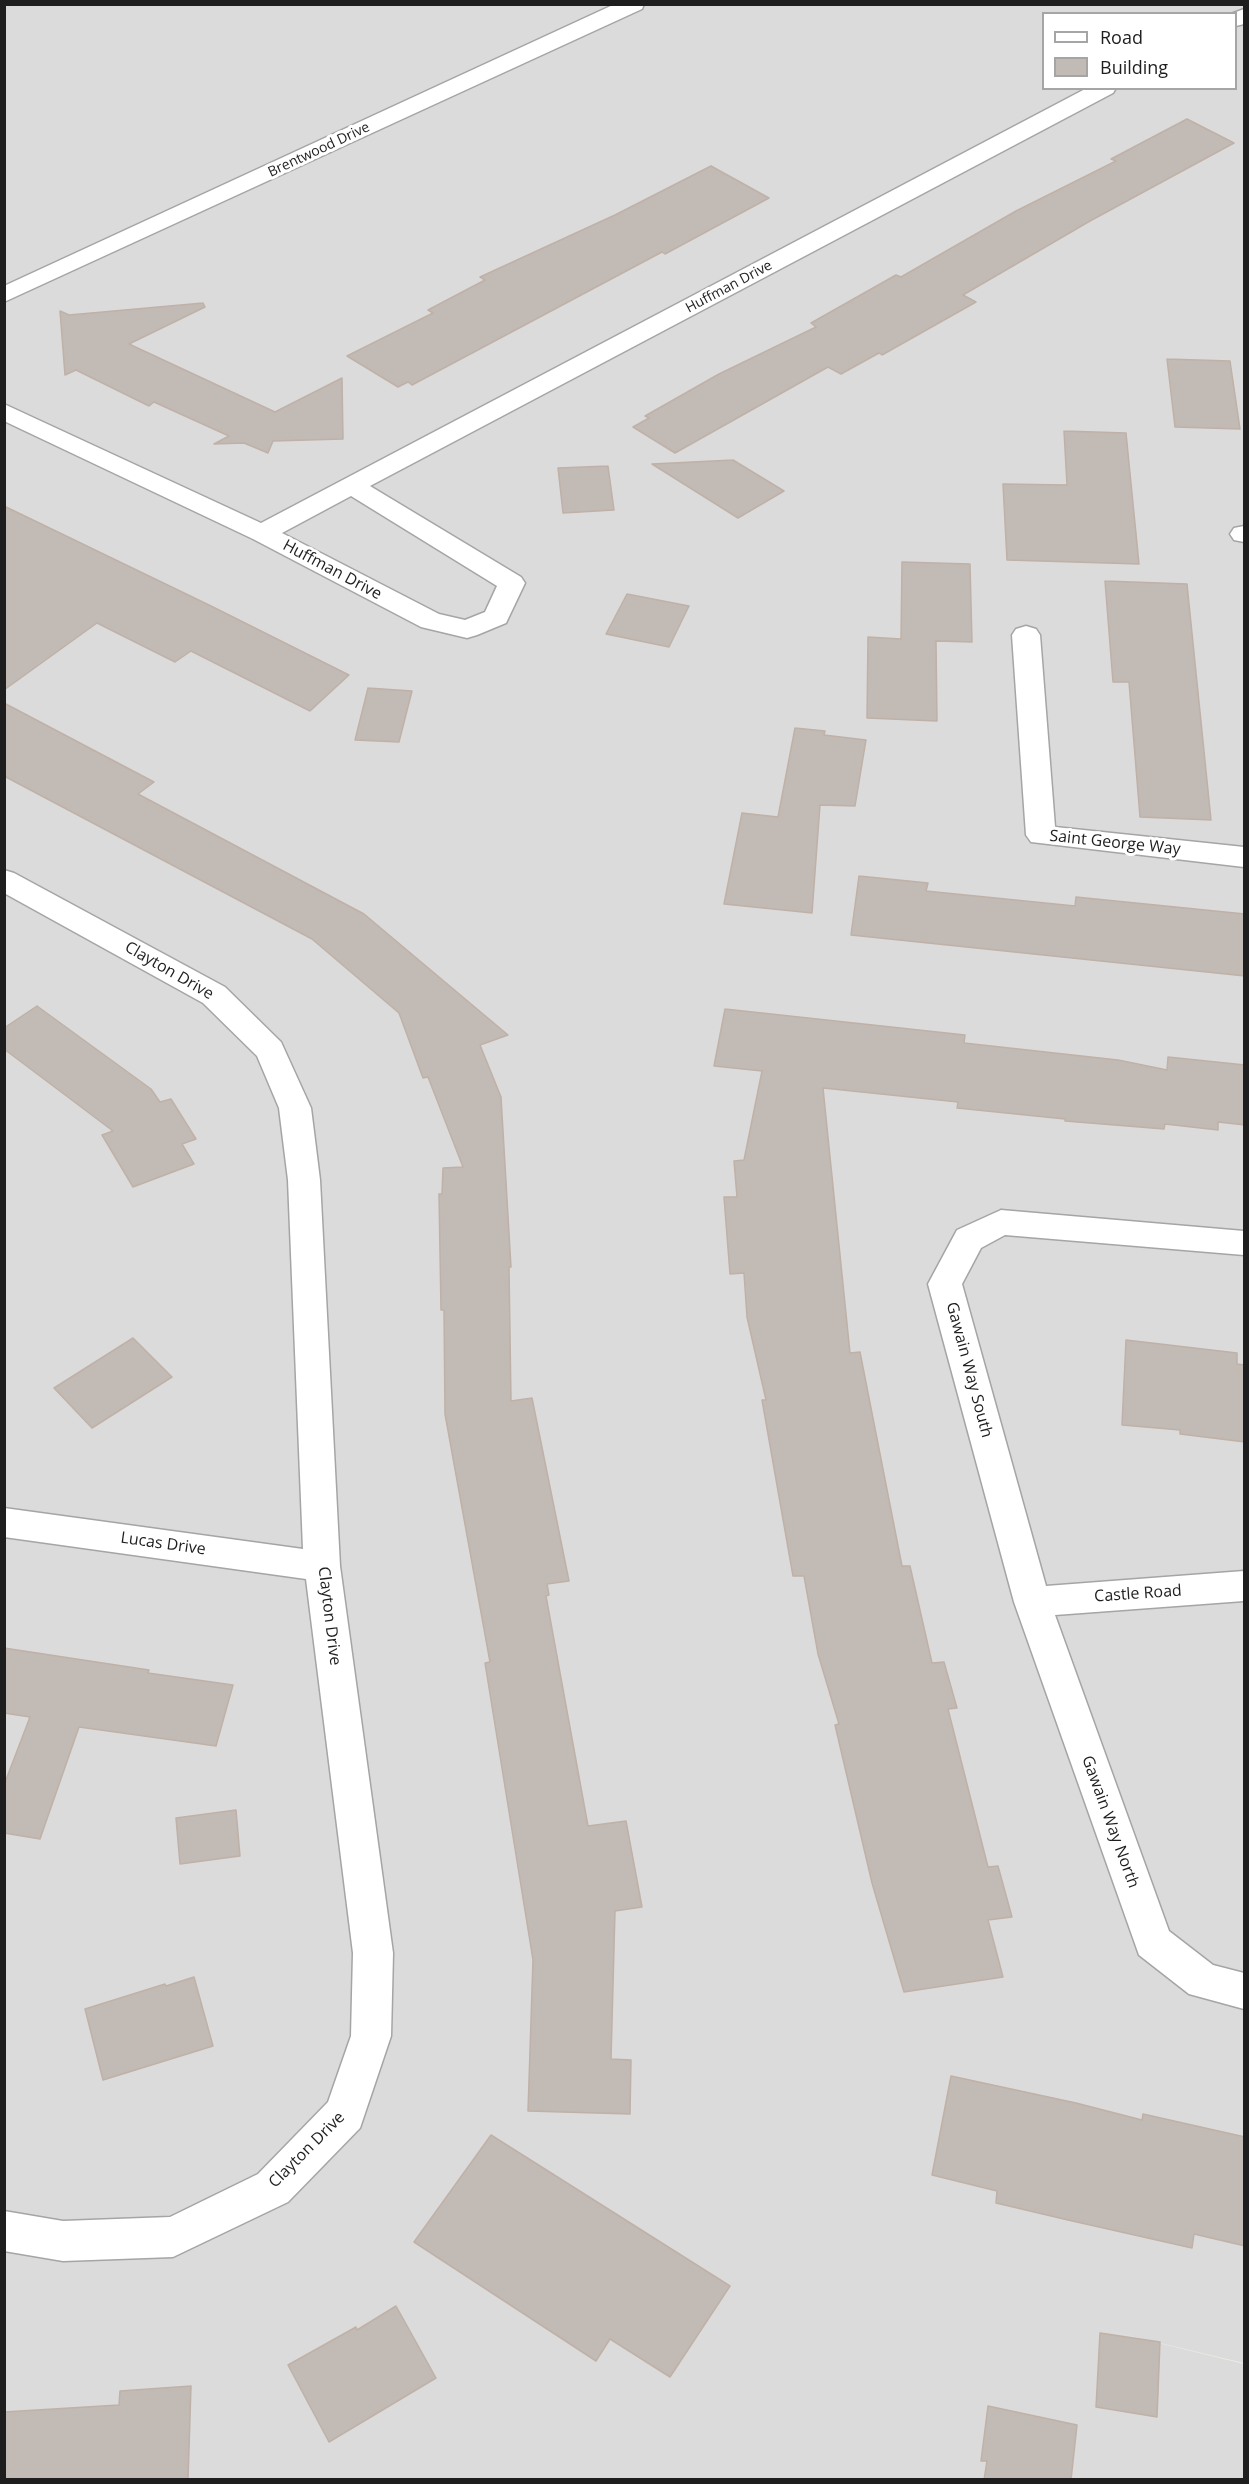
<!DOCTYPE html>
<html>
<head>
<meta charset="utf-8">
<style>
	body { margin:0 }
	#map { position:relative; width:1249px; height:2484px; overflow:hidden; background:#eeebe4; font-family:"Open Sans",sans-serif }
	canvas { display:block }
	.frame { position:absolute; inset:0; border:6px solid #1e1e1e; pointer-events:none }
	.legend { position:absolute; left:1042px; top:12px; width:195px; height:78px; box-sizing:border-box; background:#fff; border:2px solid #a5a5a5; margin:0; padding:8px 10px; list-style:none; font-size:18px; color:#1e1e1e }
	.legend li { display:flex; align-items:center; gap:12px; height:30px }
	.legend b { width:30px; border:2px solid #a5a5a5 }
</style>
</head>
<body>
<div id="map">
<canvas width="1249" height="2484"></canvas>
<div class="frame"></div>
<ul class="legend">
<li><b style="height:8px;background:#fff"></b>Road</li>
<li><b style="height:16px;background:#c2bab4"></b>Building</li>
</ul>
</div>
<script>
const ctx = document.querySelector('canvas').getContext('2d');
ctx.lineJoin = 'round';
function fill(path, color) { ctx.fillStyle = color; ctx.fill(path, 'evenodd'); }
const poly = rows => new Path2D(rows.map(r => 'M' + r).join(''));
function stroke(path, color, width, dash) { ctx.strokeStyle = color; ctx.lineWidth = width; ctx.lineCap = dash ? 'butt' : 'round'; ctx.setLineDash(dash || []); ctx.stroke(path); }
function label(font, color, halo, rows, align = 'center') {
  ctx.font = font + ' "Open Sans",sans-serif'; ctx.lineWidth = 6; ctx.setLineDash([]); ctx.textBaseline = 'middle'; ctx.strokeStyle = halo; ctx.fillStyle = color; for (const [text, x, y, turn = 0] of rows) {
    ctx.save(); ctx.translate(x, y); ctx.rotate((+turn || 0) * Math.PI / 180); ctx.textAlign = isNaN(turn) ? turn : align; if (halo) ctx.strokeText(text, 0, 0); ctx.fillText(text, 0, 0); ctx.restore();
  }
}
fill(poly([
	[5,5,1244,5,1244,2363,1093,2327,1244,2364,1244,2479,5,2480],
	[1044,14,1236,14,1236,88,1044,88]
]), '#dcdbdb');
const building = poly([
	[1187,119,1234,143,1090,221,963,295,976,302,882,355,879,353,841,374,828,367,675,453,633,427,649,418,645,416,719,374,816,327,811,323,896,275,901,277,1016,211,1116,161,1111,159,1187,119],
	[711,166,769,198,665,254,662,252,412,385,408,382,398,387,347,356,433,313,428,310,485,280,480,277,615,215,711,166],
	[203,303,205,307,129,344,275,412,342,378,343,439,273,441,268,453,244,443,214,444,229,436,154,402,149,406,76,370,65,375,60,311,69,315,203,303],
	[1167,359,1230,361,1240,429,1175,427,1167,359],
	[1064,431,1126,433,1139,564,1007,560,1003,484,1067,485,1064,431],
	[733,460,784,491,738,518,652,464,733,460],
	[608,466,614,510,563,513,558,468,608,466],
	[4,506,211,606,349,675,310,711,191,651,175,662,97,623,4,690,4,506],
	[902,562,970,564,972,642,936,641,937,721,867,718,868,637,901,639,902,562],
	[1105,581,1187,584,1211,820,1140,817,1129,682,1113,682,1105,581],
	[627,594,689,606,669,647,606,634,627,594],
	[368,688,412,691,399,742,355,740,368,688],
	[4,703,154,782,138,794,364,914,508,1035,480,1045,501,1097,511,1267,509,1267,511,1401,532,1398,569,1581,547,1584,549,1595,546,1596,588,1826,626,1821,642,1907,615,1911,611,2059,631,2060,630,2114,528,2111,533,1960,485,1663,490,1662,445,1414,444,1310,441,1310,439,1194,442,1194,443,1168,463,1167,428,1077,423,1078,399,1013,312,939,4,776,4,703],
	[795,728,825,731,824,735,866,740,855,806,820,805,812,913,724,904,742,813,778,817,795,728],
	[859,876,928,883,926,891,1075,906,1076,897,1245,914,1245,976,851,935,859,876],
	[37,1006,151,1089,160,1102,171,1099,196,1139,182,1144,194,1164,133,1187,102,1135,113,1131,4,1049,4,1028,37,1006],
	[725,1009,965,1035,964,1043,1118,1060,1167,1070,1168,1057,1245,1065,1245,1125,1218,1122,1218,1130,1165,1124,1164,1129,1065,1121,1065,1119,957,1108,958,1102,823,1088,850,1353,860,1352,902,1566,910,1566,932,1663,944,1662,957,1708,948,1709,988,1867,998,1866,1012,1917,988,1920,1003,1977,904,1992,872,1883,835,1725,839,1724,818,1654,804,1576,793,1576,762,1400,766,1400,747,1317,744,1273,730,1274,724,1197,737,1197,734,1161,744,1160,762,1071,714,1066,725,1009],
	[133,1338,172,1377,92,1428,54,1388,133,1338],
	[1126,1340,1237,1353,1237,1364,1245,1365,1245,1442,1180,1434,1180,1430,1122,1425,1126,1340],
	[4,1648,149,1670,148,1673,233,1685,216,1746,79,1727,40,1839,4,1833,4,1785,30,1717,4,1713,4,1648],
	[236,1810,240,1856,180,1864,176,1818,236,1810],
	[194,1977,213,2046,103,2080,85,2009,165,1984,166,1986,194,1977],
	[951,2076,1076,2103,1142,2120,1143,2114,1245,2137,1245,2246,1194,2234,1192,2248,1068,2220,996,2203,997,2191,932,2175,951,2076],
	[491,2135,730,2286,670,2377,610,2339,596,2361,414,2242,491,2135],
	[396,2306,436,2378,329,2442,288,2365,356,2327,357,2330,396,2306],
	[1100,2333,1160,2342,1157,2417,1096,2407,1100,2333],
	[191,2386,188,2480,4,2480,4,2412,119,2405,120,2391,191,2386],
	[988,2406,1077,2425,1071,2480,984,2480,987,2461,981,2461,988,2406]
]);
fill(building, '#c2bab4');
stroke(building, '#bfb1a7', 1.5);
const minor = poly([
	[615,4,644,4,642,9,4,302,4,286,615,4],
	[1244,9,1244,24,1236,26,1236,14,1231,14,1244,9],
	[1087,88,1116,88,1113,93,370,486,521,577,525,583,506,623,477,635,467,638,421,627,253,539,4,421,4,404,261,523,1087,88],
	[351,496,497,586,485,612,465,620,439,614,282,533,351,496],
	[1244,526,1244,542,1234,540,1230,534,1234,528,1244,526],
	[1026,626,1036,629,1040,635,1055,827,1244,847,1244,867,1031,842,1026,835,1012,635,1016,629,1026,626],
	[4,870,14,873,225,987,281,1042,311,1108,320,1180,340,1566,393,1953,391,2036,360,2128,288,2202,173,2257,63,2261,4,2251,4,2211,63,2221,170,2217,258,2174,328,2102,351,2036,353,1953,306,1579,4,1537,4,1508,303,1549,288,1180,279,1108,257,1056,203,1003,4,893,4,870],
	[1001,1210,1244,1231,1244,1255,1005,1235,981,1248,962,1284,1046,1586,1244,1571,1244,1601,1055,1615,1169,1931,1213,1965,1244,1973,1244,2009,1189,1994,1139,1955,1014,1602,928,1284,957,1230,1001,1210]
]);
stroke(minor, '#a5a5a5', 3);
fill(minor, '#fff');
label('14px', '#1e1e1e', '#fff', [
	["Brentwood Drive",319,150,-25],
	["Huffman Drive",729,287,-28]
]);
label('16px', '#1e1e1e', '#fff', [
	["Huffman Drive",332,570,28],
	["Saint George Way",1115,843,6],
	["Clayton Drive",169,971,30],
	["Gawain Way South",969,1370,75],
	["Lucas Drive",163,1544,8],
	["Castle Road",1138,1594,-4],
	["Clayton Drive",329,1616,83],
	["Gawain Way North",1110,1822,70],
	["Clayton Drive",307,2150,-45]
]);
</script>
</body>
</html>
